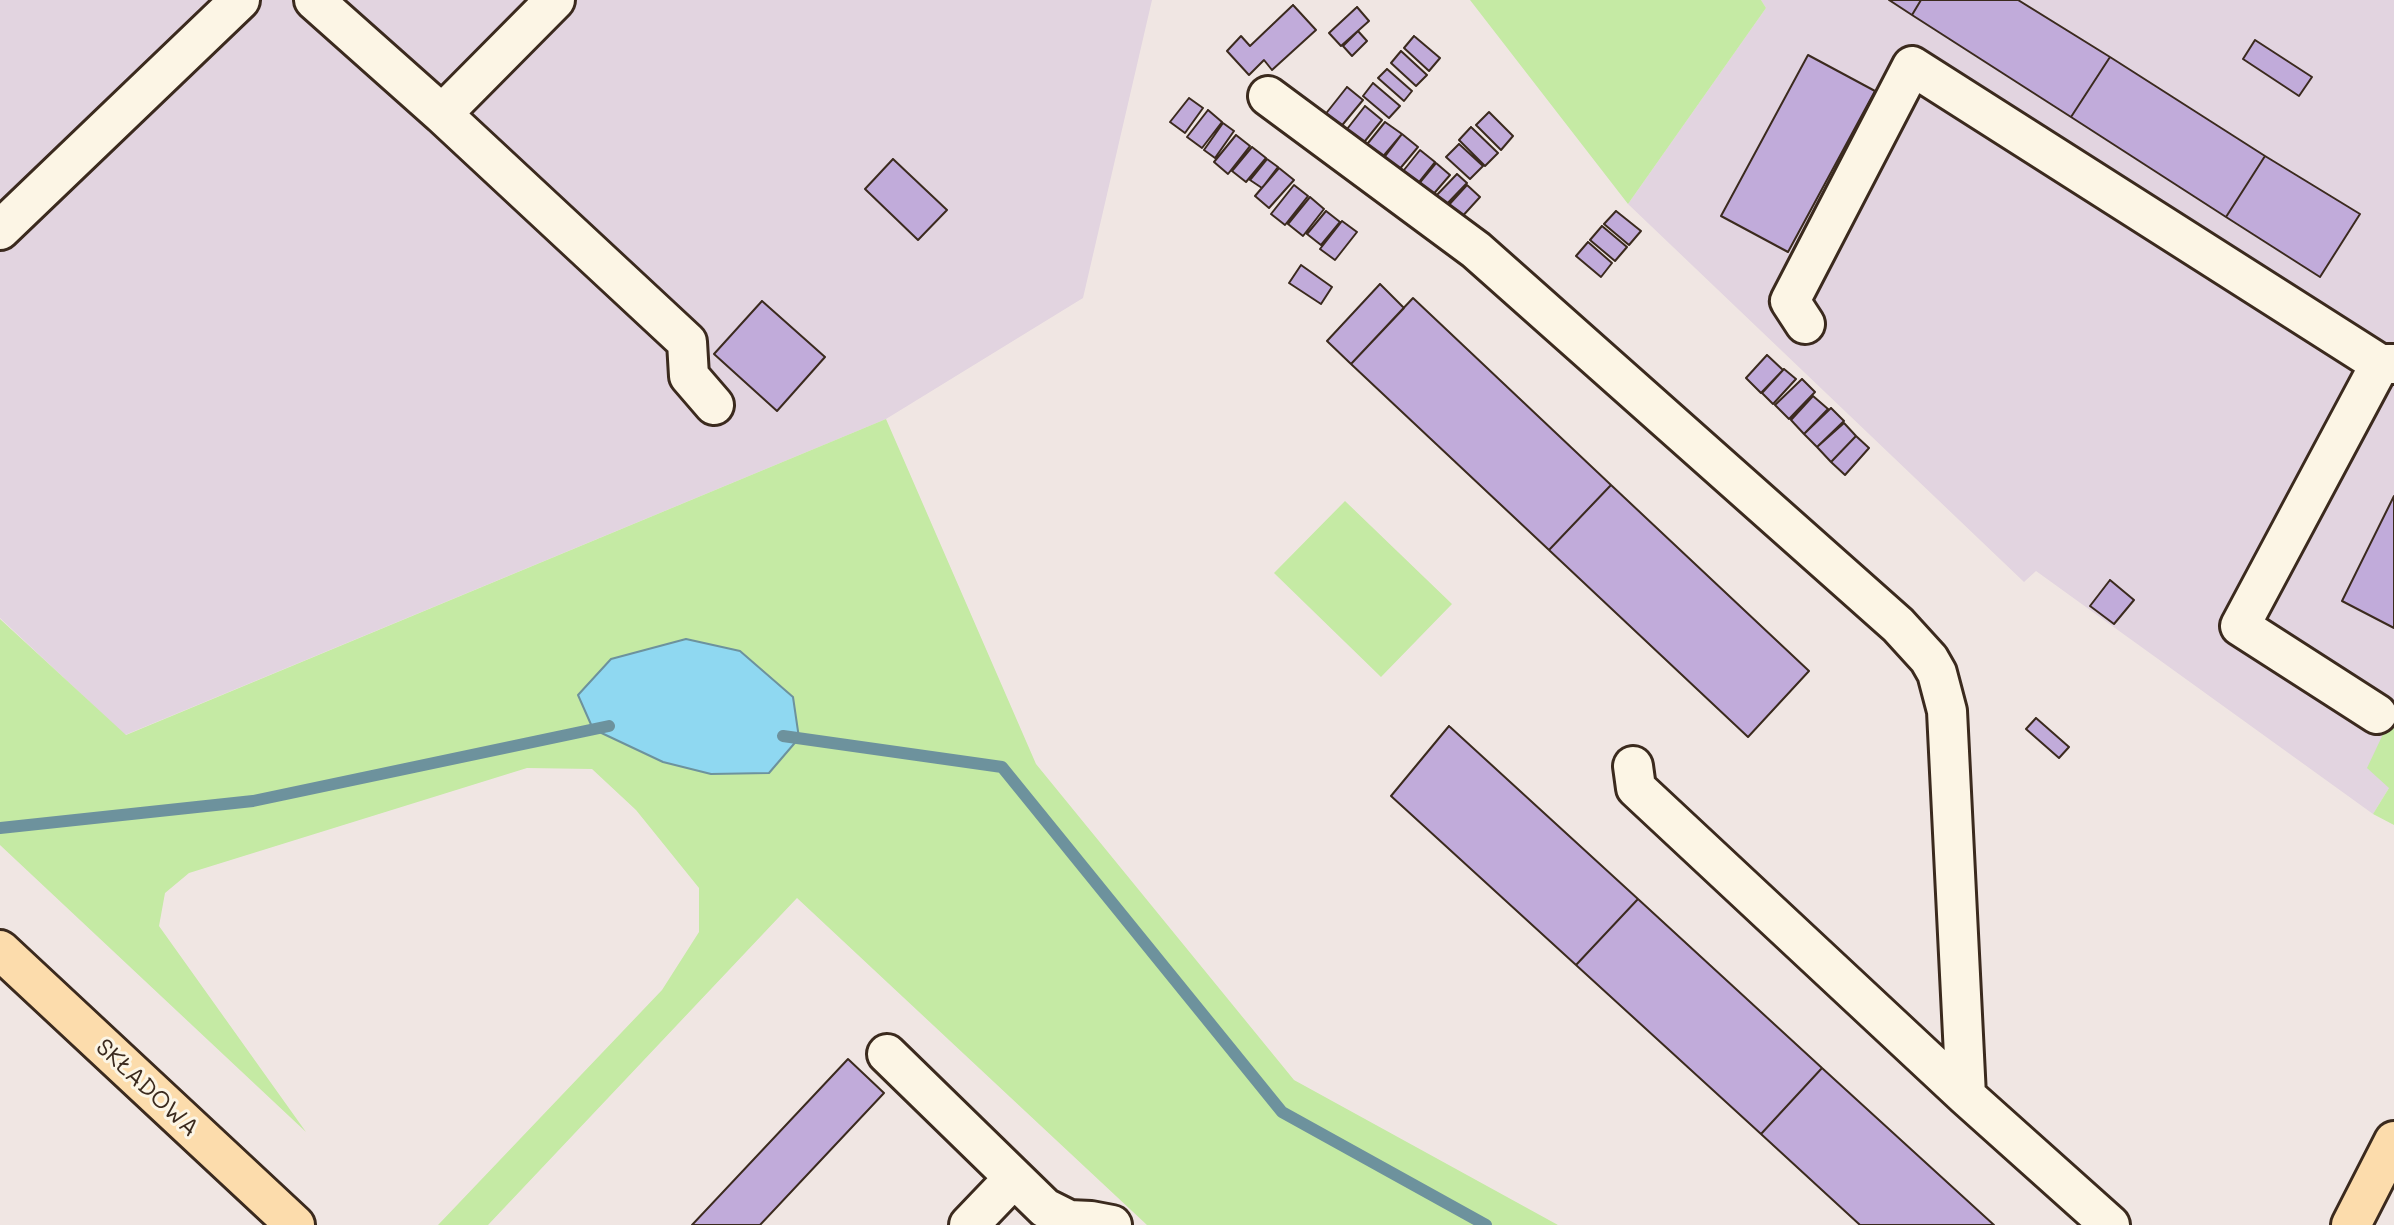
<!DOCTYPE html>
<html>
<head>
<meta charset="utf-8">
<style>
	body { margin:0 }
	canvas { display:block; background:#f0e6e3 }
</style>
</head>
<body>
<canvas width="2394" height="1225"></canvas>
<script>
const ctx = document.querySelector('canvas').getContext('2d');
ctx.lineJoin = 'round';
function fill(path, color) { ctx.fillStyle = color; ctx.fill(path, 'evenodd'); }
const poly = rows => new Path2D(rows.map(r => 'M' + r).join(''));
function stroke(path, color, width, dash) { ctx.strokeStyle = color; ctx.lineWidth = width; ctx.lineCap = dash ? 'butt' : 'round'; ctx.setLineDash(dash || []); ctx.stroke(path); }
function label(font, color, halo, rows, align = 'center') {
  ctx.font = font + ' Mali,sans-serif'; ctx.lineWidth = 6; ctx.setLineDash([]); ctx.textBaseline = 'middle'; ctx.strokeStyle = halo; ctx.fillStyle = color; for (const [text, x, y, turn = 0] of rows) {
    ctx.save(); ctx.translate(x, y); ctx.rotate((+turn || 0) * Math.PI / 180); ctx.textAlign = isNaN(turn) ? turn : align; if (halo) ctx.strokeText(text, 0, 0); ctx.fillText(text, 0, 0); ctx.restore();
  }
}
fill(poly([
	[0,0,1152,0,1083,298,886,419,125,735,0,618],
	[1761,0,2394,0,2394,711,2389,788,2373,814,2036,571,2024,582,1628,204,1766,8]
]), '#e2d4e0');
fill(poly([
	[1470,0,1761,0,1766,8,1628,204],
	[886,419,1036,764,1294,1080,1558,1225,1147,1225,797,898,488,1225,438,1225,662,990,699,932,699,888,636,810,592,769,527,768,189,873,165,893,159,926,306,1132,0,845,0,619,126,735],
	[1345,501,1452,604,1381,677,1274,573],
	[2394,711,2394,825,2373,814,2389,788,2367,768]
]), '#c5eaa4');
const water = poly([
	[686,639,740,651,793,697,799,738,769,773,711,774,663,762,593,729,578,695,611,659,686,639]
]);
fill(water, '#8fd8f1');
stroke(water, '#6d929d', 2);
stroke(poly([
	[783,736,1002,767,1282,1112,1486,1225],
	[0,828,253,801,609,726]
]), '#6d929d', 12);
const building = poly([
	[1889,0,1921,0,1912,15,1889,0],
	[1921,0,2018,0,2110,57,2071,117,1912,15,1921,0],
	[1293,5,1316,30,1272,70,1264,60,1249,75,1227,51,1241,36,1250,46,1293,5],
	[1357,7,1369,21,1341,46,1329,33,1357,7],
	[1358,31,1367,41,1352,56,1343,46,1358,31],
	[1414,36,1440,58,1429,71,1404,48,1414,36],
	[2255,40,2312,77,2299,96,2243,59,2255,40],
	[1401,51,1427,75,1416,86,1391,63,1401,51],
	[1808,55,1875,91,1788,252,1721,216,1808,55],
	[2110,57,2265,156,2226,217,2071,117,2110,57],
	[1387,69,1412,91,1404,101,1378,78,1387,69],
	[1373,83,1400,106,1389,118,1363,96,1373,83],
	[1347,87,1363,100,1339,129,1324,116,1347,87],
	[1189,98,1203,108,1185,133,1170,122,1189,98],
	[1365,106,1382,120,1361,146,1344,133,1365,106],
	[1208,110,1222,122,1202,148,1187,137,1208,110],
	[1489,112,1513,136,1501,150,1476,125,1489,112],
	[1385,122,1402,134,1380,160,1364,148,1385,122],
	[1223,123,1234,131,1215,158,1204,150,1223,123],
	[1471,127,1498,153,1485,166,1459,140,1471,127],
	[1402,134,1418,147,1398,171,1383,159,1402,134],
	[1236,135,1250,146,1228,174,1214,162,1236,135],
	[1459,144,1483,166,1470,179,1446,157,1459,144],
	[1252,147,1266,158,1246,182,1232,171,1252,147],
	[1420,150,1435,162,1415,187,1400,175,1420,150],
	[2265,156,2360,214,2320,277,2226,217,2265,156],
	[893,159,947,210,918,240,865,189,893,159],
	[1267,159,1278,167,1262,188,1250,180,1267,159],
	[1436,163,1450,175,1431,197,1417,186,1436,163],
	[1279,168,1294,180,1269,208,1255,196,1279,168],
	[1457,174,1467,183,1443,208,1433,199,1457,174],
	[1294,185,1308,196,1285,225,1271,214,1294,185],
	[1467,185,1480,197,1459,220,1446,208,1467,185],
	[1310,197,1324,209,1303,236,1288,224,1310,197],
	[1326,211,1340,222,1321,245,1307,234,1326,211],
	[1616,211,1641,231,1629,245,1604,224,1616,211],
	[1342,221,1357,232,1335,260,1320,249,1342,221],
	[1602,226,1627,247,1615,261,1590,240,1602,226],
	[1588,242,1612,263,1601,277,1576,256,1588,242],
	[1301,265,1332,287,1321,304,1289,283,1301,265],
	[1380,284,1404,308,1351,364,1327,341,1380,284],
	[1413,298,1611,485,1549,550,1351,364,1413,298],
	[762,301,825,357,777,411,714,354,762,301],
	[1767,355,1783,370,1761,393,1746,378,1767,355],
	[1784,369,1796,379,1773,404,1762,393,1784,369],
	[1802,379,1815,392,1789,419,1775,405,1802,379],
	[1813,396,1828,409,1804,434,1791,420,1813,396],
	[1831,408,1844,421,1817,447,1804,434,1831,408],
	[1844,423,1856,436,1831,462,1817,447,1844,423],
	[1856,436,1869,448,1845,475,1831,462,1856,436],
	[1611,485,1809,671,1748,737,1549,550,1611,485],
	[2394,496,2394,628,2342,601,2394,496],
	[2110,580,2134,600,2114,624,2090,606,2110,580],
	[2036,718,2069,747,2059,758,2026,729,2036,718],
	[1449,726,1638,899,1576,965,1391,796,1449,726],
	[1638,899,1822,1068,1761,1134,1576,965,1638,899],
	[848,1059,884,1093,760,1225,692,1225,848,1059],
	[1822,1068,1994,1225,1860,1225,1761,1134,1822,1068]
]);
fill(building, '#c1abda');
stroke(building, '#3b2a1e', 2);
const minor = poly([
	[314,0,442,114],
	[555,0,442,114,687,342,689,376,714,405],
	[1268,96,1476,250,1898,625,1929,659,1937,673,1947,711,1966,1096],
	[0,230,240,0],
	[1805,324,1790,301,1912,66,2380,364],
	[2377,714,2240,626,2380,364,2394,364],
	[1633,766,1636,788,1966,1096,2110,1225],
	[887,1054,1045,1208,1069,1220,1091,1221,1112,1225],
	[969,1225,1013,1179]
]);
const major = poly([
	[0,950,295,1225],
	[2351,1225,2394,1141]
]);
stroke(minor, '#3b2a1e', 44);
stroke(major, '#3b2a1e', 44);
stroke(minor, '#fcf5e5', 38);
stroke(major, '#fcdcac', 38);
label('24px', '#3b2a1e', '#fcf5e5', [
	["SKŁADOWA",147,1088,43]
]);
</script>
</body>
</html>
